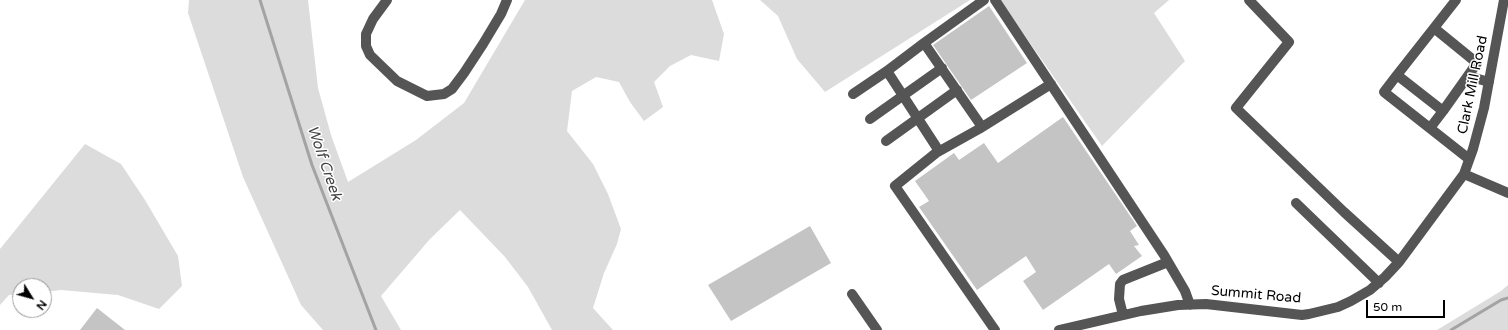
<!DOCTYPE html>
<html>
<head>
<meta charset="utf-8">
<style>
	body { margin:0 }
	#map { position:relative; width:1508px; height:330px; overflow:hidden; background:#fff; font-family:"Varela Round",sans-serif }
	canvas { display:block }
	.north { position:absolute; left:12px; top:278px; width:40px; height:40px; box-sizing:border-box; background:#fff; border:1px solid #999; border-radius:50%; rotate:127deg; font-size:11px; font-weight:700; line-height:16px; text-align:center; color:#000 }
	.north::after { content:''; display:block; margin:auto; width:14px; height:18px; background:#000; clip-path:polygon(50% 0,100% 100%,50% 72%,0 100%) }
	.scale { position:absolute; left:1366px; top:300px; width:79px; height:18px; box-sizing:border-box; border:2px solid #000; border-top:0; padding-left:5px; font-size:12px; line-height:14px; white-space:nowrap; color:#000; -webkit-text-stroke:3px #fff; paint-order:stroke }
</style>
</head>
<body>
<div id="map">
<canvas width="1508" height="330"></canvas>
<div class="north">N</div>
<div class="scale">50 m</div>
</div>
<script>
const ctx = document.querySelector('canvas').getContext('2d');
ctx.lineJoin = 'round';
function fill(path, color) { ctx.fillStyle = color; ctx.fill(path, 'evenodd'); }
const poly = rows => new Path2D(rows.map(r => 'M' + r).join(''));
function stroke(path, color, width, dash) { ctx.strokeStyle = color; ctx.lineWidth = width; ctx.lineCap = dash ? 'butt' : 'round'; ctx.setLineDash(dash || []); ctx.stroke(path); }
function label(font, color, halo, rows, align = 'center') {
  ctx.font = font + ' "Varela Round",sans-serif'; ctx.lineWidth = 3; ctx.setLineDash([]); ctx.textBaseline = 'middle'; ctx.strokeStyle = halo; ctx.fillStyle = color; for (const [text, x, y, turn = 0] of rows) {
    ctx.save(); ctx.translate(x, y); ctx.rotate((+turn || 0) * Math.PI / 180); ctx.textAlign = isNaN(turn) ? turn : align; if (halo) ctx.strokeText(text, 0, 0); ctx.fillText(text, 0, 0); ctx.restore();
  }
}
fill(poly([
	[189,0,308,0,318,88,331,135,348,182,416,140,464,103,525,0,712,0,724,34,719,61,691,55,670,66,654,82,663,107,644,121,630,102,619,82,596,77,572,91,567,131,593,164,608,194,621,229,617,244,604,273,593,308,613,330,552,330,528,287,505,257,460,210,430,239,381,296,401,330,323,330,301,305,243,177,188,13],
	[760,0,970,0,825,92,797,59,778,16],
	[1000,0,1169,0,1154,13,1185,61,1102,146],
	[85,144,121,164,145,200,178,256,182,286,159,309,118,295,61,290,44,292,44,286,20,286,20,294,9,295,0,305,0,249],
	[1508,285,1508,330,1437,330,1501,291]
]), '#dcdcdc');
stroke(poly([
	[260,0,312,165,376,330],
	[1451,330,1501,300,1508,298]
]), '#a3a3a3', 3);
fill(poly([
	[989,6,1027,63,971,100,933,45],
	[1063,117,1137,226,1130,231,1139,245,1134,246,1142,256,1116,274,1109,264,1043,310,1023,281,1036,272,1026,256,977,290,919,207,929,201,915,181,954,153,959,160,984,143,998,163],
	[810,226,831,263,731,321,708,285],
	[97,308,125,330,80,330]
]), '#c4c4c4');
stroke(poly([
	[387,0,373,19,366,34,366,46,370,55,397,81,427,96,444,94,452,89,464,73,483,44,501,14,507,0],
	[995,0,1164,255,1185,291,1190,305],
	[1249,0,1289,42,1236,108,1344,212,1399,262],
	[1434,28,1477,63,1443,111,1397,75,1434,28,1456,0],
	[924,43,982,127],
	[887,71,939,151],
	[1397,75,1384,92,1469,159],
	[1468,76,1489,82],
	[853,94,887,71,924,43,984,0],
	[870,119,942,68],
	[1430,128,1443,111],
	[886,141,957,90],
	[1464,174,1508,193],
	[1296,203,1379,283],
	[852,294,877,330],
	[1123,315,1119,299,1120,284,1123,280,1168,262],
	[995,330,895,186,936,153,979,129,1051,84],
	[1059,330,1141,311,1178,305,1206,304,1302,315,1309,314,1338,307,1351,301,1370,290,1385,277,1399,262,1464,174,1473,149,1484,108,1504,0]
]), '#555', 10);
label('14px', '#000', '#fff', [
	["Clark Mill Road",1473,85,-78],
	["Summit Road",1256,295,5]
]);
label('italic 15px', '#444', '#fff', [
	["Wolf Creek",324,163,71]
]);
</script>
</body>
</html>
